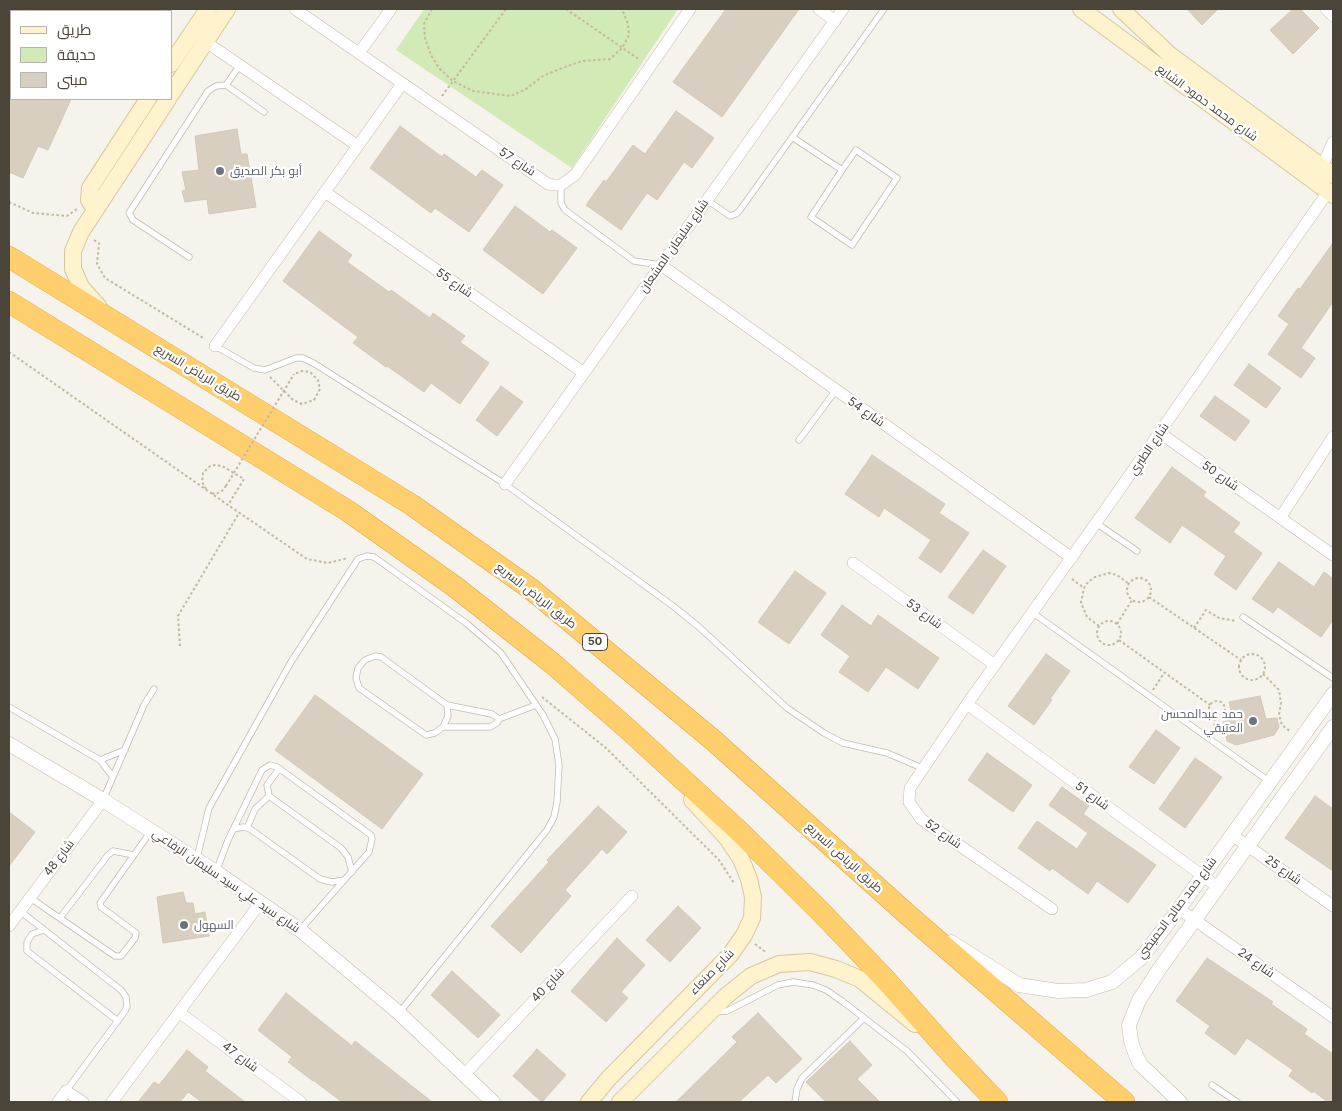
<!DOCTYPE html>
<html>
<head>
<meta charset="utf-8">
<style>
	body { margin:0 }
	#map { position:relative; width:1342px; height:1111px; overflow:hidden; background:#f6f3ec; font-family:Inter,Cairo,sans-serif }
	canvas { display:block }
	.frame { position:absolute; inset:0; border:10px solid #4b4439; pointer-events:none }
	.legend { position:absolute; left:10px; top:10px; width:162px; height:90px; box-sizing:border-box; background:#fff; border:1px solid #b7b4b0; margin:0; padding:6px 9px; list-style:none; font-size:15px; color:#4b4439 }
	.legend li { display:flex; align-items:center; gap:10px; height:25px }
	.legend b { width:25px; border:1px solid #b7b4b0 }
</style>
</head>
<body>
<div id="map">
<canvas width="1342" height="1111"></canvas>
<div class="frame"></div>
<ul class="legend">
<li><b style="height:6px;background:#fff3cd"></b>طريق</li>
<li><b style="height:14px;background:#d2eab5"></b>حديقة</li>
<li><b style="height:14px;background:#d8cfc1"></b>مبنى</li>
</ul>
</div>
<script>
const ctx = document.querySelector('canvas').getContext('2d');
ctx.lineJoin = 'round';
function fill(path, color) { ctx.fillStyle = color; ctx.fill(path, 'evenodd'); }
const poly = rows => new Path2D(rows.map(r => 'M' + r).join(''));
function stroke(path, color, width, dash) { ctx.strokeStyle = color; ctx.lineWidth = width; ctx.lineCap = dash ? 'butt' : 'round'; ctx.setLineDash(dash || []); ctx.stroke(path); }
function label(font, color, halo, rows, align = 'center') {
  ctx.font = font + ' Inter,Cairo,sans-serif'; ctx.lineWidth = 4.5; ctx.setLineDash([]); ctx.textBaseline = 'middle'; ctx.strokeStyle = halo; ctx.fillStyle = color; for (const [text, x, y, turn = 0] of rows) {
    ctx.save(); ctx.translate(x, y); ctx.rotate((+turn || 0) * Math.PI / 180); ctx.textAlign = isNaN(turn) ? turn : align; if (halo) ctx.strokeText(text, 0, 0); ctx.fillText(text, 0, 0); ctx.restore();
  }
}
fill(poly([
	[424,9,678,9,572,168,396,50]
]), '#d2eab5');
const building = poly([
	[726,9,799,9,722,117,673,82,726,9],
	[1187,9,1218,9,1202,25,1187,9],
	[1293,9,1300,9,1319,28,1293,54,1270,30,1293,9],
	[9,99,71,99,48,150,38,146,23,178,9,172,9,99],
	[676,111,714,138,692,168,684,162,657,200,647,193,621,230,586,205,604,180,606,182,633,145,645,154,676,111],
	[400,126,442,157,444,154,476,177,482,170,503,185,469,232,435,208,431,213,370,168,400,126],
	[237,129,241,154,247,154,256,207,209,214,207,199,185,202,182,191,186,190,182,172,199,170,195,136,237,129],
	[515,206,550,232,552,230,577,248,543,294,483,250,515,206],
	[319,231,352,255,347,262,389,292,391,290,430,318,433,313,465,336,460,342,489,363,460,404,431,383,424,392,387,366,386,367,353,343,358,337,283,281,319,231],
	[1333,243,1333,302,1301,348,1315,358,1301,378,1268,354,1289,324,1278,316,1298,288,1300,289,1333,243],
	[1249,364,1281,388,1266,408,1234,385,1249,364],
	[501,386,523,402,497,436,476,420,501,386],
	[1215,396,1250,421,1235,441,1200,416,1215,396],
	[872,455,945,504,939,513,969,533,941,573,919,558,931,540,884,508,879,517,845,494,872,455],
	[1172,467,1206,492,1203,496,1240,523,1233,532,1262,553,1236,590,1214,574,1226,556,1182,525,1170,543,1135,518,1172,467],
	[983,550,1006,566,973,614,948,597,983,550],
	[1279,562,1314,587,1324,572,1333,579,1333,620,1321,637,1278,607,1273,613,1252,599,1279,562],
	[795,571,826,593,789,644,758,622,795,571],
	[842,605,871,626,878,615,939,658,918,689,886,667,868,692,839,672,850,656,821,635,842,605],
	[1046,654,1070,671,1050,699,1052,700,1034,725,1008,706,1046,654],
	[315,695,423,774,382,829,275,750,315,695],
	[1260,696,1266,719,1277,718,1279,727,1274,735,1236,745,1227,741,1223,722,1233,719,1229,702,1260,696],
	[1156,730,1180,748,1154,784,1129,767,1156,730],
	[987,753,1032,785,1013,812,968,780,987,753],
	[1195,758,1222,777,1185,828,1159,809,1195,758],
	[1062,787,1089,806,1083,814,1156,865,1128,903,1097,881,1088,894,1052,868,1050,871,1018,848,1037,821,1077,849,1088,833,1049,805,1062,787],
	[1315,796,1333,809,1333,871,1285,838,1315,796],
	[598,806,627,832,607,854,602,849,565,890,571,896,521,953,491,926,549,862,547,860,598,806],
	[9,812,35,832,9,866,9,812],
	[183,892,186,903,193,903,195,914,205,912,209,936,163,943,157,897,183,892],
	[678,906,701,928,670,962,646,940,678,906],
	[617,938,645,965,621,992,628,998,606,1022,571,991,617,938],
	[1207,958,1273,1002,1271,1004,1307,1029,1304,1034,1333,1054,1333,1102,1328,1102,1313,1091,1312,1093,1289,1076,1293,1070,1247,1038,1235,1055,1205,1033,1210,1026,1176,1001,1207,958],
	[452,971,500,1015,478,1038,431,995,452,971],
	[286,993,352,1046,355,1041,432,1102,342,1102,313,1080,313,1081,288,1062,292,1057,258,1030,286,993],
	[758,1013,802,1059,776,1083,768,1075,739,1102,676,1102,737,1042,732,1037,758,1013],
	[850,1041,872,1065,857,1079,880,1102,826,1102,806,1082,850,1041],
	[537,1049,566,1075,542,1102,513,1076,537,1049],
	[187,1050,208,1067,205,1071,245,1102,202,1102,188,1092,180,1102,138,1102,154,1082,159,1085,187,1050]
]);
fill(building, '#d8cfc1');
stroke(building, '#d3c7b4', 1);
const service = poly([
	[93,9,99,11],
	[226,85,240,65],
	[792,137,842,170,856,150,897,178,852,245,811,217,842,170],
	[561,185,561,203,565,210,634,261,661,265],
	[707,200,730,216,736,214,740,210,884,9],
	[189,257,133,220,129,213,208,91,216,86,226,85,264,112],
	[215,346,254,368,265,370,296,358,303,358,315,364,505,484,673,606,699,627,787,708,824,733,843,743,887,753,922,768],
	[799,440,836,390],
	[1096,523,1137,551],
	[1033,613,1270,782],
	[1243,617,1333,678],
	[447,705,448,716,443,727,435,733,426,735,359,688,356,678,358,668,365,660,375,656,381,657,447,705,492,714,499,719],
	[9,707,100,760,113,777],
	[443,727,490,727,497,723,499,719,536,705],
	[100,760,125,750],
	[279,769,267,785,269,796,341,848,348,857,352,872],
	[103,800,144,705,154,689],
	[247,828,255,809,269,796],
	[234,829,243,827,250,829,320,879,332,882,344,880],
	[197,858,209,808,291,662,358,559,367,556,374,557,466,623,501,653,543,715,555,739,559,765,557,802,554,817,547,830,399,1013],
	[216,872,228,840,262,770,270,765,277,767,371,835,372,839,369,852,300,930],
	[29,897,112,954,115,956,121,956,135,938,136,933,101,907,100,903,151,831],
	[20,911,121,990,126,997,127,1006,125,1011,66,1091],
	[60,918,108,855,113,851,134,855],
	[44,930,32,934,27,942,27,951,118,1021],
	[714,1012,727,1011,778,985,793,982,813,985,826,990,842,1001,907,1051,957,1102],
	[1212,1085,1237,1102],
	[795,1102,797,1089,802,1078,864,1018]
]);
const minor = poly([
	[295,9,548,184,554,185,561,185,575,175,690,9],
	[819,9,835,21],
	[1326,9,1333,16],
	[108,11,109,9],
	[9,16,11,17],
	[206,42,358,146],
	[359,53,391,9],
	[1322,167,1333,142],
	[325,192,584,373],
	[661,265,1072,558],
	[215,346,402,84],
	[1160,433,1333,555],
	[505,484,843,9],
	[1280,518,1333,437],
	[853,563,995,665],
	[967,704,1218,887],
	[1232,835,1333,906],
	[1052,909,921,819,909,802,910,788,967,704,1096,523,1328,192],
	[1179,909,1333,1017],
	[9,926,103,800],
	[180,1013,301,1102],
	[464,1075,632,896],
	[58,1102,66,1091,83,1102],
	[112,1102,261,902]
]);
const tertiary = poly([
	[9,744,103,800,216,872,300,930,399,1013,493,1102],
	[951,942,1019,985,1058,991,1086,990,1112,982,1141,958,1179,909,1333,694],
	[1180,1102,1140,1064,1135,1053,1131,1041,1129,1025,1139,1000,1160,968,1333,727]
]);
const secondary = poly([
	[1081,9,1333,195],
	[1121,9,1170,55,1333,175],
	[171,64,208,9],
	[171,94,227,9],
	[98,206,92,205,89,200,90,188,148,99],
	[99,307,81,287,73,269,73,251,81,232,168,99],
	[589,1102,609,1078,730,955,744,935,752,918,753,897,749,879,741,859,727,838,692,800],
	[620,1102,726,996,751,976,779,964,810,962,836,969,860,979,915,1024]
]);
const motorway = poly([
	[9,257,412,505,531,589,713,740,908,915,1124,1102],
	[9,302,348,511,454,586,552,663,630,731,740,832,821,912,884,978,955,1058,997,1102]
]);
stroke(service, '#c2bbae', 7);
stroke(minor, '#c2bbae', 12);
stroke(tertiary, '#c2bbae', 15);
stroke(secondary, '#d6c79b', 18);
stroke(motorway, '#e0a43c', 22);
stroke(poly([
	[432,9,424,24,425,38,431,55,439,68,453,81,473,91,511,96,526,89,543,76,562,68,582,61,610,59,622,48,629,35,628,24,622,9],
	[566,9,640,60],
	[442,96,506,9],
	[9,202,33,213,67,216,77,209],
	[94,240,99,243,97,264,105,278,205,339],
	[9,352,228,505,307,559,328,563,348,558],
	[270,377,293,400,302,404,314,400,320,389,318,380,310,372,302,371,294,374],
	[206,489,202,482,203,473,210,466,215,465,222,466,244,479,228,505],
	[212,493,215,494,221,492,226,486],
	'1127 590a12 12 0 1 1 24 0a12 12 0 1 1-24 0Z',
	[1072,579,1084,588],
	[1149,597,1241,660],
	'1097 633a12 12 0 1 1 24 0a12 12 0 1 1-24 0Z',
	[1117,624,1132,600],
	[1099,626,1087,617,1081,603,1084,588,1088,582,1095,577,1109,573,1117,575,1129,584],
	[1194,628,1206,610,1219,618,1236,621],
	[1119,640,1210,705],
	[180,646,178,616,239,513],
	'1239 667a13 13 0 1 1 26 0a13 13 0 1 1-26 0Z',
	[1263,674,1279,690,1281,703,1279,715,1282,725,1291,732],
	[1153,690,1164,673],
	[542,697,606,748,719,860,734,883],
	'1209 709a8 8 0 1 1 16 0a8 8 0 1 1-16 0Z',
	[1214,731,1215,717],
	[755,944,767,953]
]), '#c4b79f', 2, [2.5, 2.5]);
stroke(service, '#fff', 5.5);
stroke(minor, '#fff', 11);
stroke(tertiary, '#fff', 14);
stroke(secondary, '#fff3cd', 16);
stroke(motorway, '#ffcf6e', 21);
stroke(poly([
	[226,486,294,374]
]), '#c4b79f', 2, [2.5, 2.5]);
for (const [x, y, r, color] of [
	[220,171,5,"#6b7280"],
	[1253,721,5,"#6b7280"],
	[184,925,5,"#6b7280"]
]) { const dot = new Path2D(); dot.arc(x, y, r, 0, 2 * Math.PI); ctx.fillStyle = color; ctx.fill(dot); stroke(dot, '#fff', 2); }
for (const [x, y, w] of [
	[595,642,25]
]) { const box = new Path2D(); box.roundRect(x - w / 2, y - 8.5, w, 17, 4); ctx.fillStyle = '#fff'; ctx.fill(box); stroke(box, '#4b4439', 1); }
label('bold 11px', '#4b4439', null, [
	["50",595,642]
]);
label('12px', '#4b4439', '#fff', [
	["شارع محمد حمود الشايع",1207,103,36],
	["شارع 57",517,162,34],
	["شارع سليمان المشعان",674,246,-55],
	["شارع 55",454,283,35],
	["طريق الرياض السريع",198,373,31],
	["شارع 54",866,412,35],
	["شارع الطبري",1149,449,-55],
	["شارع 50",1220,476,35],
	["طريق الرياض السريع",536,596,38],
	["شارع 53",924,614,36],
	["شارع 51",1092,796,36],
	["شارع 52",943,834,35],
	["شارع 48",59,858,-53],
	["طريق الرياض السريع",844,858,42],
	["شارع 25",1283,870,35],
	["شارع سيد علي سيد سليمان الرفاعي",226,881,34],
	["شارع حمد صالح الحميضي",1177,908,-53],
	["شارع 24",1256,963,35],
	["شارع صنعاء",712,972,-46],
	["شارع 40",548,985,-47],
	["شارع 47",240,1057,37]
]);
label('12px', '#5b616d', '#fff', [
	["أبو بكر الصديق",230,171],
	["حمد عبدالمحسن",1243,714,"right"],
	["العتيقي",1243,728,"right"],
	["السهول",194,925]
], 'left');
</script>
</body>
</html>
